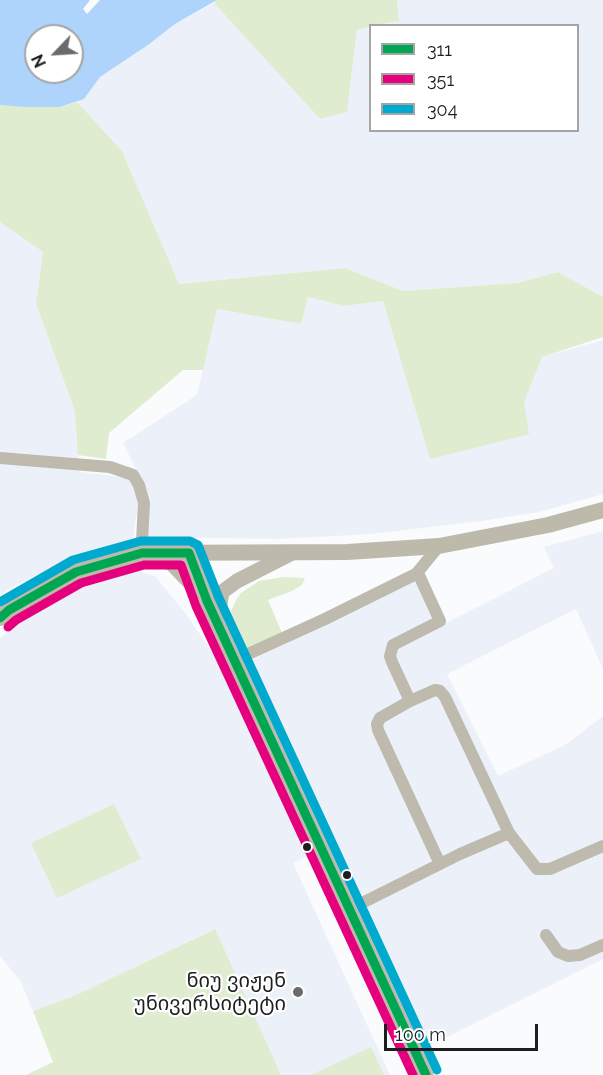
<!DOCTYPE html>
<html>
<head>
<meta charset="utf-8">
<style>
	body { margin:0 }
	#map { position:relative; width:603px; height:1075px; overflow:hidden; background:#fafbfd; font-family:Raleway,sans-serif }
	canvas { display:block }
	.legend { position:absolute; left:369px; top:24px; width:210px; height:108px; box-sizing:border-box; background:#fff; border:2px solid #a5a5a6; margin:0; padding:8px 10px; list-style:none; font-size:18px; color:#1d1e20 }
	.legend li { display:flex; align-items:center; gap:12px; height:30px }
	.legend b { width:30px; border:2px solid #a5a5a6 }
	.north { position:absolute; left:24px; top:24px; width:60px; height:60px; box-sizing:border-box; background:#fff; border:2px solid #a5a5a6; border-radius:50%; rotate:245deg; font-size:16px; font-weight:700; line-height:24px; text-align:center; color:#1d1e20 }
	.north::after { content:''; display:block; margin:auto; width:21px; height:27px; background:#6a6b6d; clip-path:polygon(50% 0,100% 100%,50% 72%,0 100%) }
	.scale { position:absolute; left:384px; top:1024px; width:154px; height:27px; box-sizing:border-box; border:3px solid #1d1e20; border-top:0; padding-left:8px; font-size:18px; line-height:21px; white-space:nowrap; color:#1d1e20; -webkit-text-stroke:4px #fff; paint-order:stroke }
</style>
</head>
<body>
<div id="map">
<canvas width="603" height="1075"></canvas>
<ul class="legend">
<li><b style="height:8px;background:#00a651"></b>311</li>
<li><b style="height:8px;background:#e5007d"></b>351</li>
<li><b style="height:8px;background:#00a9ce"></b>304</li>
</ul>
<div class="north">N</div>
<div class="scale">100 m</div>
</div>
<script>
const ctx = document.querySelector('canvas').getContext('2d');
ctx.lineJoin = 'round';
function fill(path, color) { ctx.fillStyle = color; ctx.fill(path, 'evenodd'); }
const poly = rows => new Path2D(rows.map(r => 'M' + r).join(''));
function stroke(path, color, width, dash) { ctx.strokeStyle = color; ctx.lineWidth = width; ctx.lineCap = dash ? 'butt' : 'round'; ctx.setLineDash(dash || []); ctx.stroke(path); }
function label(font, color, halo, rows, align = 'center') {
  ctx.font = font + ' Raleway,"Noto Sans Georgian",sans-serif'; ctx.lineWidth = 4.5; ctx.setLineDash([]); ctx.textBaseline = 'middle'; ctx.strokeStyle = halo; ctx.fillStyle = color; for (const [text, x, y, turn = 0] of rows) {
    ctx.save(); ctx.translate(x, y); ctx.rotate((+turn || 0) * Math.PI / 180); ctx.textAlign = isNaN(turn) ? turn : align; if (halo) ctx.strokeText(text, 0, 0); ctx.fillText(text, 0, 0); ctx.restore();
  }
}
fill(poly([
	[397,0,603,0,603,297,558,272,517,283,403,291,345,268,179,284,122,151,77,102,84,99,100,77,148,45,175,24,214,3,320,119,347,112,357,30,370,27,370,130,578,130,578,26,379,25,399,21],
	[0,222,43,252,36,304,75,411,80,472,129,478,137,488,138,506,132,544,114,546,61,563,8,589,0,596],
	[308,297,344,306,383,301,430,459,524,402,542,357,603,340,603,494,539,512,481,521,371,534,278,539,146,537,147,491,123,443,197,395,217,309,301,324],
	[603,531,603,669,576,609,447,674,498,776,567,744,603,716,603,959,425,1048,241,665,422,577,444,624,554,568,544,547],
	[136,570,156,577,189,618,226,673,314,853,293,863,390,1075,281,1075,214,929,76,995,33,1011,21,982,0,956,0,638,59,595]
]), '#ecf0f8');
fill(poly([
	[217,0,397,0,399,21,370,26,370,27,357,30,347,112,320,119,214,3],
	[77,102,122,151,179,284,345,268,403,291,517,283,558,272,603,297,603,337,542,357,524,402,529,434,430,459,383,301,344,306,308,297,301,324,217,309,203,370,183,370,109,433,106,459,78,455,75,411,36,304,43,252,0,222,0,105,60,107],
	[284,577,305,578,302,585,292,591,268,600,282,633,241,653,230,632,227,621,236,600,241,593,259,581],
	[114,804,141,859,57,898,31,843],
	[215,929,281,1075,26,1075,53,1062,33,1011,76,995],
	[371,1047,384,1075,311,1075]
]), '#dfeccf');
fill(poly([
	[0,0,90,0,83,9,87,14,100,0,217,0,175,24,148,45,100,77,84,99,60,107,25,107,0,105],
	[36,36,72,36,72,72,36,72]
]), '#aed4fc');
stroke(poly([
	[0,458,110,467,133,475,139,485,144,503,142,541,150,553],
	[235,660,325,619,416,574,439,546],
	[410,701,392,662,390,656,393,645,440,621,418,573],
	[440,864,378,730,377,724,380,718,410,701,435,690,440,691,445,697,509,833,537,869,550,869,603,846],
	[350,909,460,854,509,833],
	[546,935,558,952,568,956,580,955,603,945]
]), '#bebaae', 12);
stroke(poly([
	[150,553,172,564,199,592],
	[189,553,207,601,426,1075],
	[217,622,222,592,237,581,292,553]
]), '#bebaae', 15);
stroke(poly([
	[0,618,9,610,76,572,142,553,347,552,439,546,548,525,603,510]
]), '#bdb9ab', 16);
stroke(poly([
	[0,618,9,610,76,572,142,553,189,553,207,601,426,1075]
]), '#00a651', 9);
stroke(poly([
	[8,627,16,620,81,583,144,565,181,565,196,606,413,1075]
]), '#e5007d', 9);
stroke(poly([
	[0,602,73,560,141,541,190,541,198,545,218,596,437,1070]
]), '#00a9ce', 9);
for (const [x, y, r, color] of [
	[307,847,5,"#1d1e20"],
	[347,875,5,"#1d1e20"],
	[298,992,6,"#6a6b6d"]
]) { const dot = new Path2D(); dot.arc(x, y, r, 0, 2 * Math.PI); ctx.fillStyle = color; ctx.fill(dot); stroke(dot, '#fff', 2); }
label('20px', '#1d1e20', '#fff', [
	["ნიუ ვიჟენ",286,981],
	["უნივერსიტეტი",286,1004]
], 'right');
</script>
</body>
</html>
